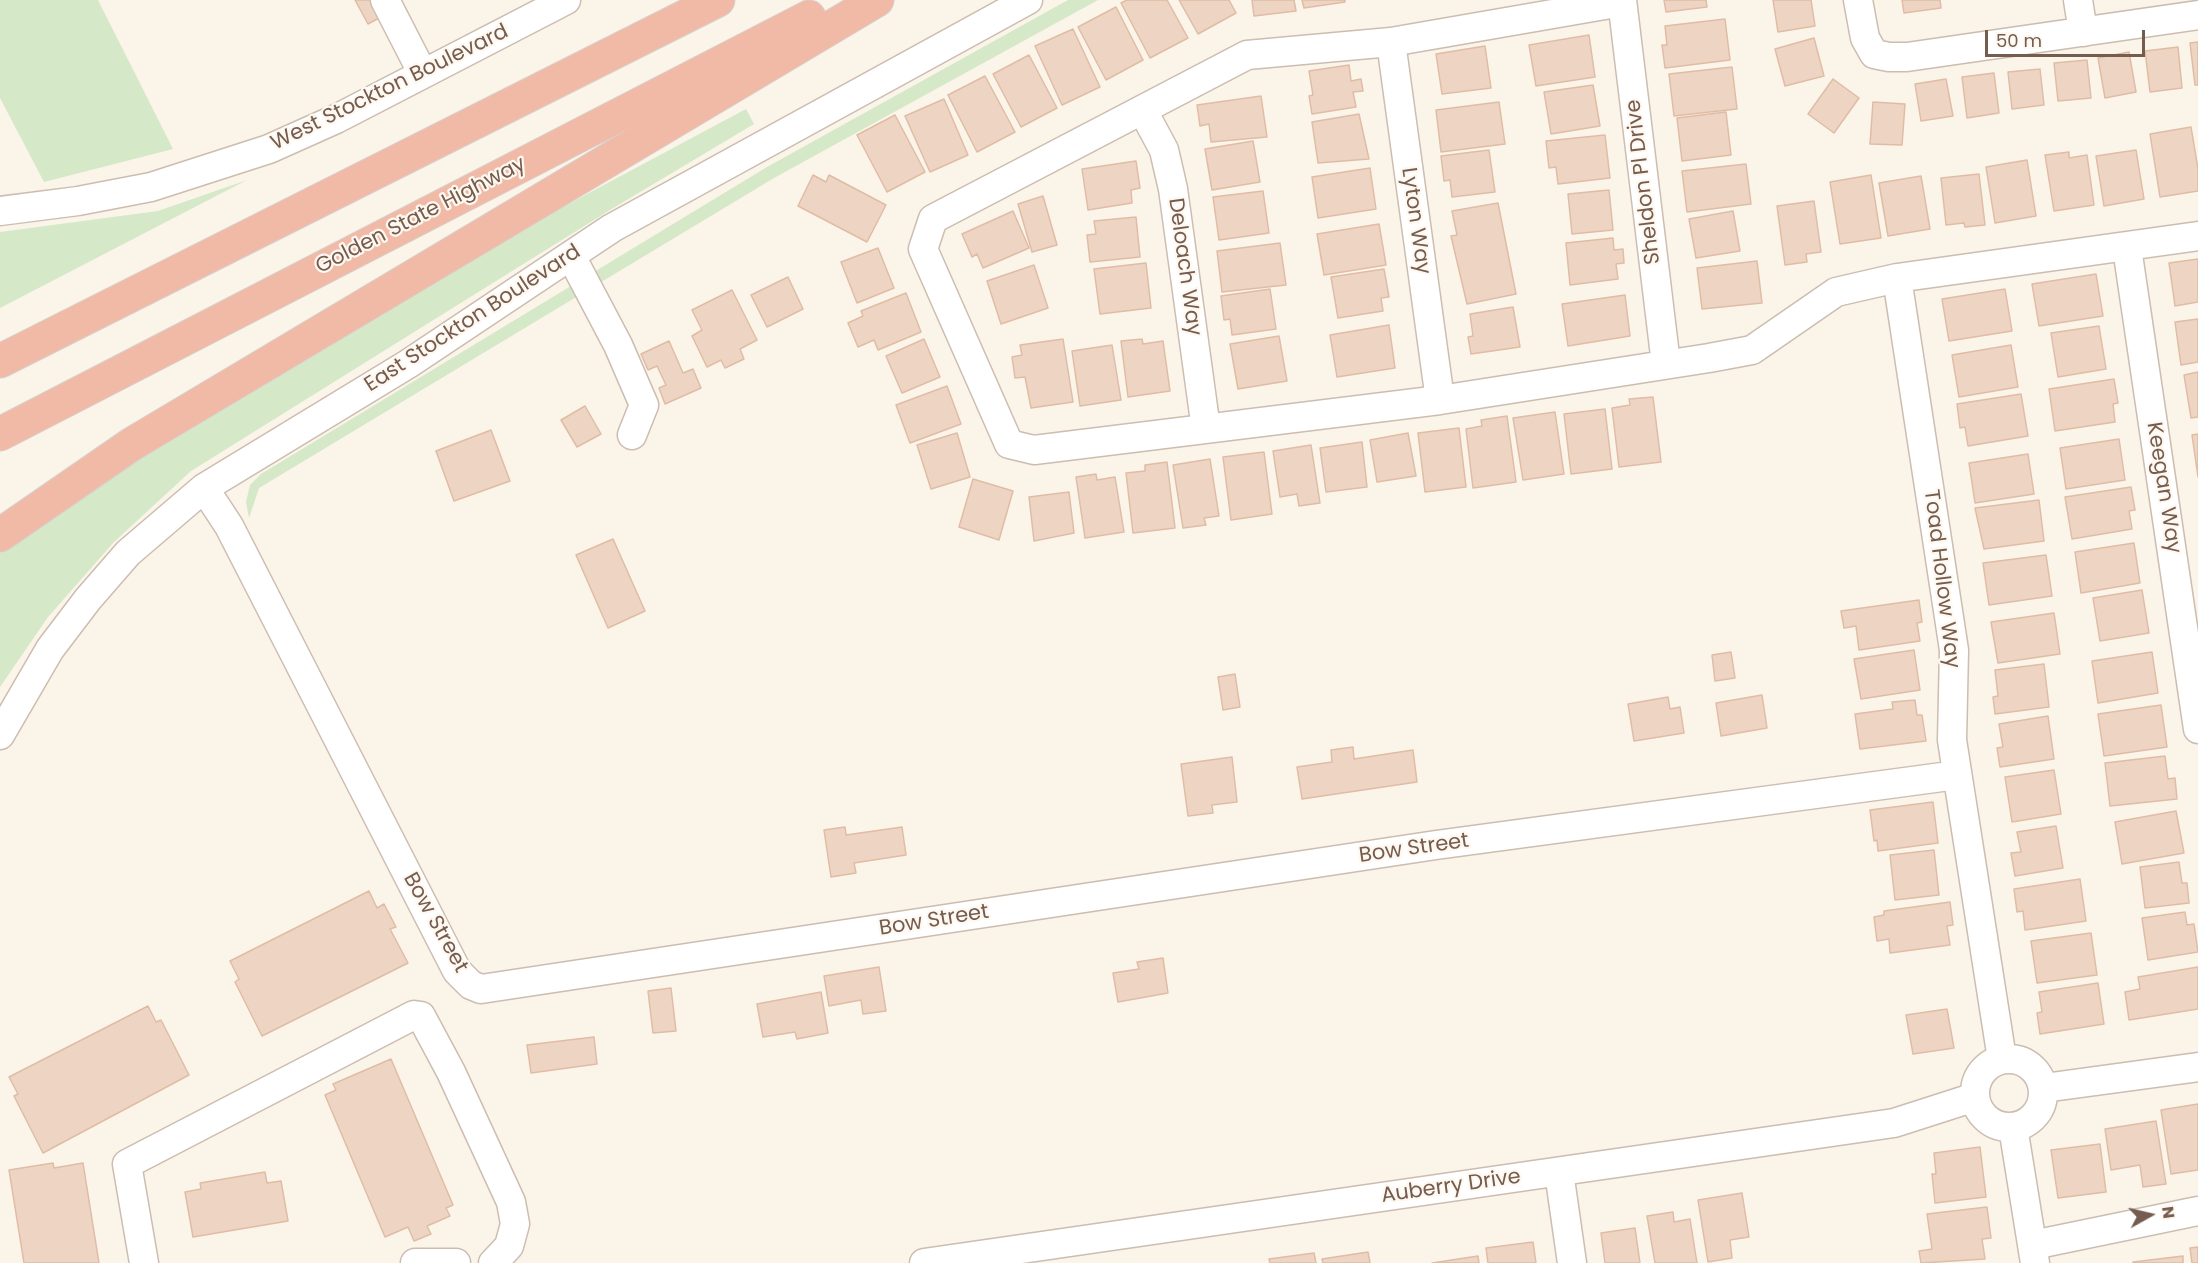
<!DOCTYPE html>
<html>
<head>
<meta charset="utf-8">
<style>
	body { margin:0 }
	#map { position:relative; width:2198px; height:1263px; overflow:hidden; background:#fbf4e9; font-family:Poppins,sans-serif }
	canvas { display:block }
	.north { position:absolute; left:2120px; top:1185px; width:60px; height:60px; -webkit-text-stroke:4px #fef8f0; paint-order:stroke; rotate:82deg; font-size:16px; font-weight:700; line-height:24px; text-align:center; color:#745c4f }
	.north::after { content:''; display:block; margin:auto; width:21px; height:27px; background:#745c4f; clip-path:polygon(50% 0,100% 100%,50% 72%,0 100%) }
	.scale { position:absolute; left:1985px; top:30px; width:160px; height:27px; box-sizing:border-box; border:3px solid #745c4f; border-top:0; padding-left:8px; font-size:18px; line-height:21px; white-space:nowrap; color:#745c4f; -webkit-text-stroke:4px #fef8f0; paint-order:stroke }
</style>
</head>
<body>
<div id="map">
<canvas width="2198" height="1263"></canvas>
<div class="north">N</div>
<div class="scale">50 m</div>
</div>
<script>
const ctx = document.querySelector('canvas').getContext('2d');
ctx.lineJoin = 'round';
function fill(path, color) { ctx.fillStyle = color; ctx.fill(path, 'evenodd'); }
const poly = rows => new Path2D(rows.map(r => 'M' + r).join(''));
function stroke(path, color, width, dash) { ctx.strokeStyle = color; ctx.lineWidth = width; ctx.lineCap = dash ? 'butt' : 'round'; ctx.setLineDash(dash || []); ctx.stroke(path); }
function label(font, color, halo, rows, align = 'center') {
  ctx.font = font + ' Poppins,sans-serif'; ctx.lineWidth = 4.5; ctx.setLineDash([]); ctx.textBaseline = 'middle'; ctx.strokeStyle = halo; ctx.fillStyle = color; for (const [text, x, y, turn = 0] of rows) {
    ctx.save(); ctx.translate(x, y); ctx.rotate((+turn || 0) * Math.PI / 180); ctx.textAlign = isNaN(turn) ? turn : align; if (halo) ctx.strokeText(text, 0, 0); ctx.fillText(text, 0, 0); ctx.restore();
  }
}
fill(poly([
	[0,0,98,0,173,149,44,182,0,98],
	[1068,0,1098,0,774,178,259,488,249,518,246,502,250,485,261,474,767,167],
	[746,109,754,124,610,210,191,471,114,542,48,617,0,687,0,549,61,506,430,278],
	[247,180,0,308,0,232,158,211]
]), '#d5e8c8');
const building = poly([
	[355,0,372,0,381,17,368,24,355,0],
	[1127,0,1167,0,1188,38,1150,58,1121,3,1127,0],
	[1179,0,1229,0,1236,13,1198,34,1179,0],
	[1252,0,1294,0,1296,11,1254,16,1252,0],
	[1302,0,1345,0,1345,2,1304,8,1302,0],
	[1664,0,1706,0,1707,7,1666,12,1664,0],
	[1773,0,1811,0,1815,26,1778,32,1773,0],
	[1902,0,1940,0,1941,8,1904,13,1902,0],
	[1116,7,1143,60,1106,80,1078,27,1116,7],
	[1725,19,1730,60,1665,68,1662,45,1667,45,1665,26,1725,19],
	[1073,29,1100,87,1062,105,1035,46,1073,29],
	[1589,35,1595,77,1536,86,1529,45,1589,35],
	[1814,38,1824,76,1785,86,1775,49,1814,38],
	[2198,42,2198,85,2195,85,2190,43,2198,42],
	[1485,46,1491,88,1442,94,1436,54,1485,46],
	[2178,47,2182,88,2150,92,2145,51,2178,47],
	[2129,52,2136,92,2105,98,2098,58,2129,52],
	[1029,55,1057,108,1021,127,993,74,1029,55],
	[2087,60,2091,98,2058,101,2054,63,2087,60],
	[1349,65,1351,81,1361,79,1363,91,1353,92,1356,107,1312,114,1309,96,1313,95,1309,71,1349,65],
	[1732,67,1737,109,1674,116,1669,74,1732,67],
	[2040,69,2044,105,2012,109,2008,72,2040,69],
	[1994,73,1999,113,1967,118,1962,77,1994,73],
	[985,76,1015,132,977,152,948,95,985,76],
	[1833,79,1859,98,1834,133,1808,114,1833,79],
	[1946,79,1953,116,1921,121,1915,84,1946,79],
	[1593,85,1600,126,1551,134,1544,92,1593,85],
	[1261,96,1267,137,1211,142,1209,124,1200,126,1197,105,1261,96],
	[944,99,968,155,930,172,905,116,944,99],
	[1499,102,1505,144,1441,152,1436,110,1499,102],
	[1873,102,1905,104,1902,145,1870,144,1873,102],
	[1726,112,1731,155,1682,161,1677,118,1726,112],
	[1359,114,1369,159,1318,163,1312,122,1359,114],
	[895,115,925,172,887,192,857,135,895,115],
	[2191,127,2198,169,2198,191,2160,197,2150,134,2191,127],
	[1605,135,1610,178,1558,184,1556,167,1549,168,1546,141,1605,135],
	[1253,141,1260,182,1212,190,1205,149,1253,141],
	[1489,150,1495,192,1452,197,1450,180,1444,181,1441,156,1489,150],
	[2136,150,2144,199,2104,206,2096,156,2136,150],
	[2069,152,2069,158,2087,155,2094,205,2054,211,2045,155,2069,152],
	[2027,160,2036,216,1995,223,1986,167,2027,160],
	[1136,161,1140,188,1131,190,1132,203,1088,210,1082,169,1136,161],
	[1746,164,1751,204,1687,212,1682,171,1746,164],
	[1370,168,1376,209,1318,218,1312,177,1370,168],
	[1979,174,1985,225,1965,227,1964,223,1946,225,1941,178,1979,174],
	[813,175,826,182,829,175,886,205,867,242,798,206,813,175],
	[1871,175,1881,238,1840,244,1830,182,1871,175],
	[1921,176,1930,229,1888,236,1879,183,1921,176],
	[1609,190,1613,230,1572,234,1568,194,1609,190],
	[1263,191,1269,233,1219,240,1213,197,1263,191],
	[1043,196,1057,245,1032,252,1018,204,1043,196],
	[1814,201,1821,252,1806,254,1807,262,1785,265,1777,206,1814,201],
	[1498,203,1516,294,1467,304,1451,236,1457,235,1452,211,1498,203],
	[1013,211,1029,248,983,268,977,254,972,257,962,234,1013,211],
	[1733,211,1740,251,1696,258,1689,219,1733,211],
	[1136,217,1140,257,1090,262,1087,235,1096,234,1094,221,1136,217],
	[1379,224,1386,265,1324,275,1317,234,1379,224],
	[1613,238,1614,250,1623,249,1624,263,1616,264,1618,279,1570,285,1566,243,1613,238],
	[1280,243,1286,285,1222,292,1217,251,1280,243],
	[878,248,894,288,857,303,841,262,878,248],
	[2198,259,2198,302,2175,306,2169,263,2198,259],
	[1757,261,1762,303,1702,309,1697,268,1757,261],
	[1146,263,1151,308,1100,314,1094,269,1146,263],
	[1034,265,1048,308,1001,324,987,281,1034,265],
	[1384,269,1389,297,1381,298,1383,311,1338,318,1331,277,1384,269],
	[2096,274,2103,316,2039,326,2032,284,2096,274],
	[788,277,803,309,767,327,751,295,788,277],
	[1270,289,1276,329,1232,335,1230,319,1224,320,1221,296,1270,289],
	[2005,289,2012,331,1949,341,1942,299,2005,289],
	[732,290,757,340,740,349,744,359,725,368,721,360,707,367,692,336,702,330,692,310,732,290],
	[906,293,921,332,878,350,874,340,858,347,848,323,863,316,861,311,906,293],
	[1625,295,1630,336,1568,346,1562,304,1625,295],
	[1513,307,1520,347,1471,354,1468,337,1473,336,1470,314,1513,307],
	[2198,319,2198,362,2181,365,2175,322,2198,319],
	[1389,325,1395,368,1337,377,1330,335,1389,325],
	[2099,326,2106,369,2058,377,2051,333,2099,326],
	[1279,336,1287,381,1238,389,1230,344,1279,336],
	[924,339,940,377,902,393,886,356,924,339],
	[1063,339,1073,402,1031,408,1025,377,1015,378,1012,357,1022,355,1020,345,1063,339],
	[1142,339,1143,344,1163,341,1170,391,1128,397,1121,341,1142,339],
	[669,341,683,373,693,369,701,388,665,404,659,388,666,385,657,366,648,370,641,354,669,341],
	[1112,345,1121,400,1080,406,1072,351,1112,345],
	[2011,345,2018,387,1959,397,1952,355,2011,345],
	[2198,372,2198,417,2191,418,2184,375,2198,372],
	[2114,379,2118,403,2113,404,2115,422,2055,431,2049,389,2114,379],
	[947,386,961,424,910,443,896,405,947,386],
	[2021,394,2028,436,1968,446,1965,427,1960,428,1957,404,2021,394],
	[1653,397,1661,462,1619,467,1612,408,1630,405,1629,399,1653,397],
	[585,406,601,434,577,447,561,420,585,406],
	[1605,409,1612,469,1571,474,1564,414,1605,409],
	[1555,412,1564,474,1523,480,1513,418,1555,412],
	[1507,416,1516,482,1473,488,1466,429,1482,426,1481,420,1507,416],
	[1459,428,1466,487,1425,492,1418,433,1459,428],
	[491,430,510,481,454,501,436,451,491,430],
	[957,433,970,477,931,489,917,445,957,433],
	[1408,433,1416,476,1377,482,1370,440,1408,433],
	[2198,434,2198,477,2192,435,2198,434],
	[2119,439,2125,480,2066,489,2060,448,2119,439],
	[1362,442,1367,487,1326,492,1320,448,1362,442],
	[1311,445,1320,503,1299,506,1297,494,1280,497,1273,451,1311,445],
	[1264,452,1272,514,1231,520,1223,457,1264,452],
	[2028,454,2034,494,1975,503,1969,463,2028,454],
	[1210,459,1219,516,1204,518,1206,525,1183,528,1173,465,1210,459],
	[1167,462,1175,528,1133,533,1126,473,1145,471,1145,465,1167,462],
	[1096,474,1097,480,1115,477,1124,532,1085,538,1076,477,1096,474],
	[973,479,1013,491,999,540,959,527,973,479],
	[2131,487,2135,510,2129,511,2132,529,2072,539,2065,497,2131,487],
	[1069,492,1074,533,1034,541,1029,497,1069,492],
	[2039,500,2044,541,1984,549,1975,508,2039,500],
	[613,539,645,611,608,628,576,555,613,539],
	[2134,543,2140,583,2081,593,2075,552,2134,543],
	[2046,555,2052,596,1989,605,1983,563,2046,555],
	[2142,590,2149,633,2100,641,2093,598,2142,590],
	[1919,600,1922,622,1917,623,1920,641,1859,650,1856,626,1844,628,1841,611,1919,600],
	[2054,613,2060,654,1998,663,1991,622,2054,613],
	[1914,650,1920,690,1861,699,1854,659,1914,650],
	[1731,652,1735,678,1715,681,1712,655,1731,652],
	[2152,652,2158,693,2098,703,2092,661,2152,652],
	[2044,664,2049,707,1995,714,1993,697,1998,696,1995,670,2044,664],
	[1235,674,1240,707,1223,710,1218,677,1235,674],
	[1762,695,1767,728,1721,736,1716,703,1762,695],
	[1668,697,1670,709,1680,707,1684,733,1634,741,1628,704,1668,697],
	[1915,700,1917,715,1922,715,1926,741,1860,749,1855,714,1893,709,1892,702,1915,700],
	[2161,705,2167,747,2104,756,2098,714,2161,705],
	[2048,716,2054,759,2000,767,1997,748,2003,747,1999,724,2048,716],
	[1353,747,1354,759,1413,750,1417,782,1302,799,1297,767,1332,762,1331,750,1353,747],
	[2165,756,2168,779,2175,778,2177,799,2110,806,2105,763,2165,756],
	[1232,757,1237,802,1212,805,1213,813,1188,816,1181,764,1232,757],
	[2054,770,2061,814,2012,822,2005,777,2054,770],
	[1933,802,1938,843,1878,851,1877,840,1874,841,1870,810,1933,802],
	[2176,811,2184,853,2122,864,2115,822,2176,811],
	[2056,826,2063,868,2015,876,2011,853,2021,852,2017,832,2056,826],
	[845,827,846,835,902,827,906,855,854,863,856,873,831,877,824,830,845,827],
	[1934,850,1939,895,1895,900,1890,855,1934,850],
	[2179,862,2182,883,2187,883,2189,903,2145,908,2140,867,2179,862],
	[2080,879,2086,921,2025,930,2023,911,2017,912,2014,889,2080,879],
	[369,891,377,908,384,904,396,927,390,929,408,963,262,1036,235,982,239,979,230,961,369,891],
	[1950,902,1953,925,1947,926,1950,945,1890,953,1889,939,1877,941,1874,917,1884,915,1884,911,1950,902],
	[2185,912,2187,925,2194,924,2198,952,2148,960,2142,918,2185,912],
	[2091,933,2097,975,2037,983,2031,941,2091,933],
	[1163,958,1168,993,1118,1002,1113,973,1139,969,1137,962,1163,958],
	[879,967,886,1011,863,1014,861,1000,829,1006,824,976,879,967],
	[2198,967,2198,1009,2129,1020,2125,992,2140,989,2138,977,2198,967],
	[2098,983,2104,1024,2040,1034,2037,1013,2042,1012,2039,992,2098,983],
	[671,988,676,1031,653,1033,648,991,671,988],
	[821,992,828,1033,797,1039,795,1032,763,1037,757,1004,821,992],
	[148,1006,156,1022,161,1020,189,1075,43,1153,14,1096,18,1094,9,1077,148,1006],
	[1947,1009,1954,1048,1913,1054,1906,1015,1947,1009],
	[594,1037,597,1064,531,1073,527,1045,594,1037],
	[391,1059,453,1205,446,1208,450,1216,427,1226,431,1234,414,1241,408,1227,385,1237,325,1095,336,1090,333,1084,391,1059],
	[2198,1104,2198,1170,2171,1174,2161,1110,2198,1104],
	[2156,1121,2166,1184,2143,1187,2140,1165,2111,1170,2105,1129,2156,1121],
	[2100,1144,2106,1192,2058,1198,2051,1150,2100,1144],
	[1980,1147,1986,1197,1935,1203,1932,1174,1936,1174,1934,1153,1980,1147],
	[53,1163,54,1168,83,1163,99,1263,24,1263,9,1170,53,1163],
	[265,1172,267,1183,281,1181,288,1221,193,1237,185,1192,201,1189,200,1183,265,1172],
	[1742,1193,1749,1237,1730,1240,1732,1258,1708,1262,1698,1200,1742,1193],
	[1987,1207,1991,1238,1982,1239,1985,1259,1921,1263,1919,1251,1932,1249,1927,1214,1987,1207],
	[1673,1212,1674,1222,1690,1219,1697,1263,1655,1263,1647,1216,1673,1212],
	[1635,1228,1640,1263,1605,1263,1601,1233,1635,1228],
	[1533,1242,1536,1263,1488,1263,1486,1248,1533,1242],
	[2198,1247,2198,1263,2192,1263,2190,1248,2198,1247],
	[1368,1252,1370,1263,1323,1263,1322,1259,1368,1252],
	[1314,1253,1316,1263,1270,1263,1269,1259,1314,1253],
	[1478,1256,1479,1263,1432,1263,1478,1256],
	[2183,1256,2183,1263,2133,1263,2133,1262,2183,1256]
]);
fill(building, '#eed5c3');
stroke(building, '#e0bca5', 1.5);
const minor = poly([
	[385,0,423,74],
	[1622,0,1666,364],
	[1858,0,1865,38,1874,54,1889,57,1907,57,2198,15],
	[2078,0,2083,32],
	[1622,2,1391,42,1247,55,933,219,923,249,1009,444,1034,450,1440,400,1709,358,1752,350,1836,292,1897,278,2198,236],
	[1391,42,1440,400],
	[1143,111,1164,150,1173,189,1206,429],
	[0,211,78,201,151,187,269,149,336,119,566,0],
	[2127,248,2198,729],
	[571,256,618,345,644,405,632,435],
	[1897,278,1954,650,1952,740,2002,1059],
	[204,488,229,526,457,971,471,985,481,989,1436,845,1957,775],
	[0,735,50,649,88,599,128,553,204,488,408,364,612,228,1028,0],
	'1975 1093a34 34 0 1 1 68 0a34 34 0 1 1-68 0Z',
	[2044,1088,2198,1067],
	[2013,1127,2035,1263],
	[1559,1172,1572,1263],
	[2033,1245,2198,1211],
	[144,1263,127,1164,414,1015,421,1016,451,1072,511,1202,515,1224,509,1246,493,1263],
	[415,1263,456,1263],
	[924,1263,1894,1123,1975,1097]
]);
const highway = poly([
	[0,361,718,0],
	[0,434,809,17],
	[0,535,132,444,877,0]
]);
stroke(minor, '#ccbdb0', 31);
stroke(highway, '#d8d1ce', 35);
stroke(minor, '#fff', 28);
stroke(highway, '#f0baa6', 33);
label('21px', '#745c4f', '#fef8f0', [
	["West Stockton Boulevard",390,88,-26],
	["Sheldon Pl Drive",1644,182,-97],
	["Golden State Highway",421,216,-27],
	["Lyton Way",1415,221,82],
	["Deloach Way",1184,267,82],
	["East Stockton Boulevard",473,319,-33],
	["Keegan Way",2163,488,81],
	["Toad Hollow Way",1941,579,83],
	["Bow Street",1414,849,-8],
	["Bow Street",934,921,-9],
	["Bow Street",435,923,61],
	["Auberry Drive",1451,1187,-8]
]);
</script>
</body>
</html>
